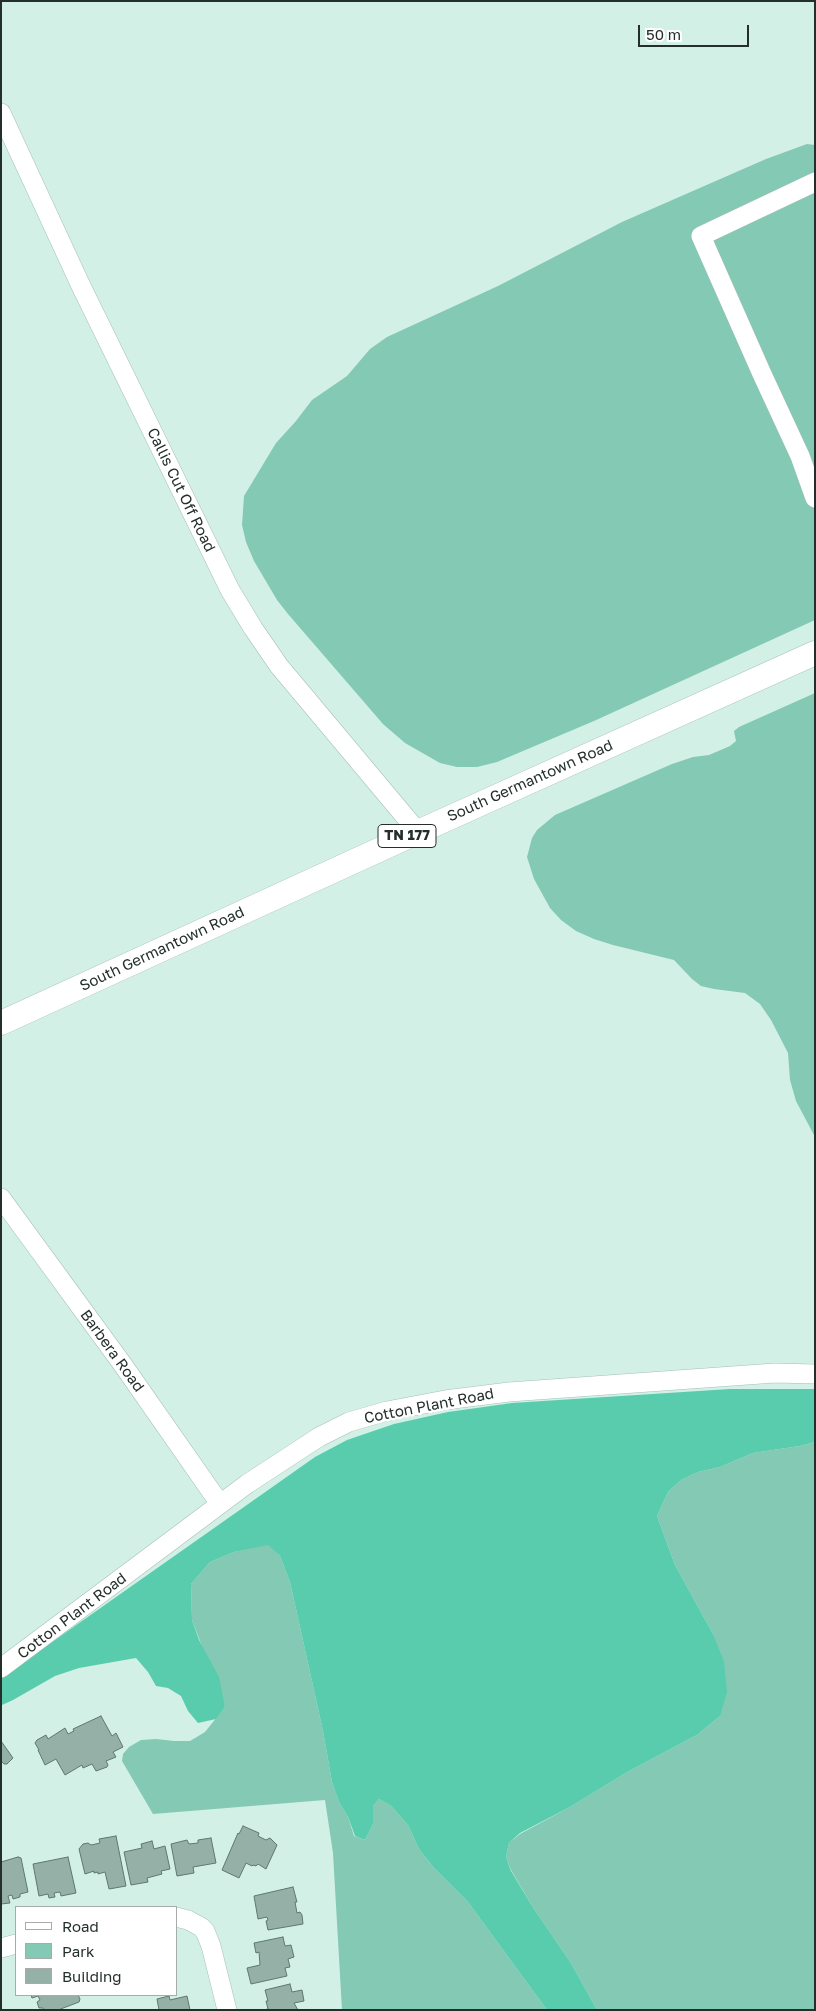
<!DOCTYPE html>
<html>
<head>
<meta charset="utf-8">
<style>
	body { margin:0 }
	#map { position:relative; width:816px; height:2011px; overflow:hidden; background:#d3f0e6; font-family:"Golos Text",sans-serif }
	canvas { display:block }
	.frame { position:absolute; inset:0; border:2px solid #242f2b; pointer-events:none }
	.legend { position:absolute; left:15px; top:1906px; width:162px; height:90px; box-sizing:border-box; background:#fff; border:1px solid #a7acaa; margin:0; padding:6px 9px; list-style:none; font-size:15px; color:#242f2b }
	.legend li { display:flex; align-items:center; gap:10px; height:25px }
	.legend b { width:25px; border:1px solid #a7acaa }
	.scale { position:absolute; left:638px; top:25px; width:111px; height:22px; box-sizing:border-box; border:2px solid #242f2b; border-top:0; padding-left:6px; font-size:15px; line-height:18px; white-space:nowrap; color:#242f2b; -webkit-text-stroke:4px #fff; paint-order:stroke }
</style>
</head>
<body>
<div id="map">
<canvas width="816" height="2011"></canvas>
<div class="frame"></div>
<ul class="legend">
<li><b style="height:6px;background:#fff"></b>Road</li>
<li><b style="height:14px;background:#83c9b3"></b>Park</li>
<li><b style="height:14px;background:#94b0a7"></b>Building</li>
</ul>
<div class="scale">50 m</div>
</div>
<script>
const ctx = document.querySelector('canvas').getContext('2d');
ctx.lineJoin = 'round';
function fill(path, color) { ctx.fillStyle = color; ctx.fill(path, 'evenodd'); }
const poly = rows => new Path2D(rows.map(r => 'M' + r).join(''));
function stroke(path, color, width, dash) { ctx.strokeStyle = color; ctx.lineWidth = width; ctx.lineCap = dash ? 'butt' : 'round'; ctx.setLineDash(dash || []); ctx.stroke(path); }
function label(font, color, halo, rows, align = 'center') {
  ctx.font = font + ' "Golos Text",sans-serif'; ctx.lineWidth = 5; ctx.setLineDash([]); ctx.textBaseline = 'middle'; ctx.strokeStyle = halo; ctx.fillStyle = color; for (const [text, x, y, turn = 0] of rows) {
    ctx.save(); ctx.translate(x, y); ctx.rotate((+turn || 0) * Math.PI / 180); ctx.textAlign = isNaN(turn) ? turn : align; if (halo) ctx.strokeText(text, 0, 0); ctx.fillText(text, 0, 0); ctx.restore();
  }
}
fill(poly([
	[807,144,815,145,815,620,594,721,497,762,477,767,457,767,440,763,405,743,383,724,288,614,277,600,254,561,246,542,242,525,244,496,276,443,296,421,312,400,347,376,370,349,387,337,498,286,622,222,766,159],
	[815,693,815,1137,796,1101,790,1080,788,1053,771,1020,760,1004,745,993,714,989,701,986,692,979,674,960,613,945,594,939,576,931,561,920,550,908,534,879,527,857,532,838,537,830,555,815,672,764,693,757,709,755,730,746,736,741,734,731,739,727],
	[815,1442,815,2010,597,2010,571,1963,534,1909,511,1870,506,1857,509,1843,520,1834,570,1807,629,1771,697,1735,720,1716,713,1634,675,1565,657,1516,668,1492,681,1480,698,1472,720,1467,753,1453,800,1446],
	[268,1544,280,1556,290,1582,323,1731,332,1782,339,1802,348,1817,354,1836,365,1840,373,1824,373,1806,379,1799,391,1806,408,1825,419,1849,434,1868,468,1902,547,2010,342,2010,333,1853,325,1800,153,1814,122,1761,123,1754,129,1747,141,1740,156,1739,174,1741,190,1741,205,1732,225,1707,192,1620,191,1584,210,1562,234,1552]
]), '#83c9b3');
fill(poly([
	[730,1389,815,1389,815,1442,800,1446,753,1453,720,1467,698,1472,681,1480,668,1492,657,1516,675,1565,713,1634,724,1662,727,1692,720,1716,697,1735,629,1771,570,1807,520,1833,509,1843,506,1857,511,1871,534,1909,571,1963,597,2010,547,2010,468,1902,434,1868,419,1849,408,1825,391,1806,379,1799,373,1806,373,1824,365,1840,355,1836,348,1817,339,1802,332,1782,323,1731,290,1582,280,1556,268,1545,234,1552,210,1562,191,1584,192,1620,199,1640,219,1677,225,1707,216,1719,198,1723,188,1711,181,1696,168,1688,156,1686,148,1672,136,1658,79,1668,55,1676,13,1700,2,1705,1,1703,1,1678,315,1457,347,1440,394,1424,448,1412,512,1403]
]), '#59ccad');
const building = poly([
	[101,1716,112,1736,116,1733,123,1747,113,1752,116,1757,106,1761,108,1765,107,1767,96,1771,92,1764,83,1768,82,1765,65,1775,56,1759,45,1765,38,1750,39,1750,35,1743,37,1740,46,1735,48,1739,65,1728,68,1734,74,1731,73,1729,101,1716],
	[1,1741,13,1758,7,1764,4,1764,1,1761,1,1741],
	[243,1826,259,1833,258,1836,266,1840,270,1838,277,1845,266,1869,258,1864,256,1866,253,1865,252,1866,246,1863,239,1878,222,1870,238,1833,239,1834,243,1826],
	[116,1836,126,1886,109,1889,105,1872,98,1874,98,1872,94,1873,94,1871,85,1874,79,1849,83,1844,88,1843,91,1845,100,1843,99,1839,116,1836],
	[211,1838,216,1863,193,1867,194,1873,177,1876,171,1844,187,1840,189,1844,198,1843,198,1840,211,1838],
	[152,1841,154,1849,165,1846,170,1869,161,1871,162,1874,147,1878,148,1882,131,1885,124,1852,142,1848,141,1844,152,1841],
	[18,1857,21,1858,28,1892,20,1894,20,1897,13,1899,12,1895,8,1896,10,1903,1,1904,1,1862,18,1857],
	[68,1857,76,1893,61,1896,60,1892,54,1893,55,1897,49,1898,48,1894,39,1896,33,1864,68,1857],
	[293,1887,297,1902,295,1902,297,1913,300,1912,302,1915,303,1924,268,1930,266,1921,268,1920,267,1917,258,1919,254,1896,293,1887],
	[283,1937,285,1946,291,1945,294,1957,288,1959,290,1967,285,1968,287,1976,251,1984,247,1968,260,1965,259,1952,256,1953,254,1943,283,1937],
	[290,1984,292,1992,302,1990,304,2001,294,2003,298,2010,263,2010,268,2009,266,2001,268,2001,265,1990,290,1984],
	[31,1995,78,1995,80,1999,79,2002,58,2010,44,2010,43,2008,39,2008,37,2002,40,2000,38,1996,32,1998,31,1995],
	[169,1996,170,2000,187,1996,190,2010,159,2010,157,1999,169,1996]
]);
fill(building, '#94b0a7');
stroke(building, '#5d786f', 1);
const minor = poly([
	[1,113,81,286,230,590,253,628,279,666,418,832],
	[815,182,701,236,762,374,800,456,815,498],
	[1,1198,123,1365,220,1504],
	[1,1668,247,1484,319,1437,349,1422,387,1411,445,1400,509,1392,775,1373,815,1374],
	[176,1917,188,1920,201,1927,205,1931,211,1946,227,2010],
	[1,1948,16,1944]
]);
const major = poly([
	[1,1023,418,832,815,653]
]);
stroke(minor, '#a4c0b7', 20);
stroke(major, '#a4c0b7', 25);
stroke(minor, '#fff', 19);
stroke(major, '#fff', 24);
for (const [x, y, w] of [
	[407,836,58]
]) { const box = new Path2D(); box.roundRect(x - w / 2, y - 11.5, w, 23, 4); ctx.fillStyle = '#fff'; ctx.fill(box); stroke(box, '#242f2b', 1); }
label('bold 14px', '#242f2b', null, [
	["TN 177",407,836]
]);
label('15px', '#242f2b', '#fff', [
	["Callis Cut Off Road",181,490,64],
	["South Germantown Road",530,781,-24],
	["South Germantown Road",162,949,-25],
	["Barbera Road",112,1351,54],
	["Cotton Plant Road",429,1406,-11],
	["Cotton Plant Road",72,1616,-37]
]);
</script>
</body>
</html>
